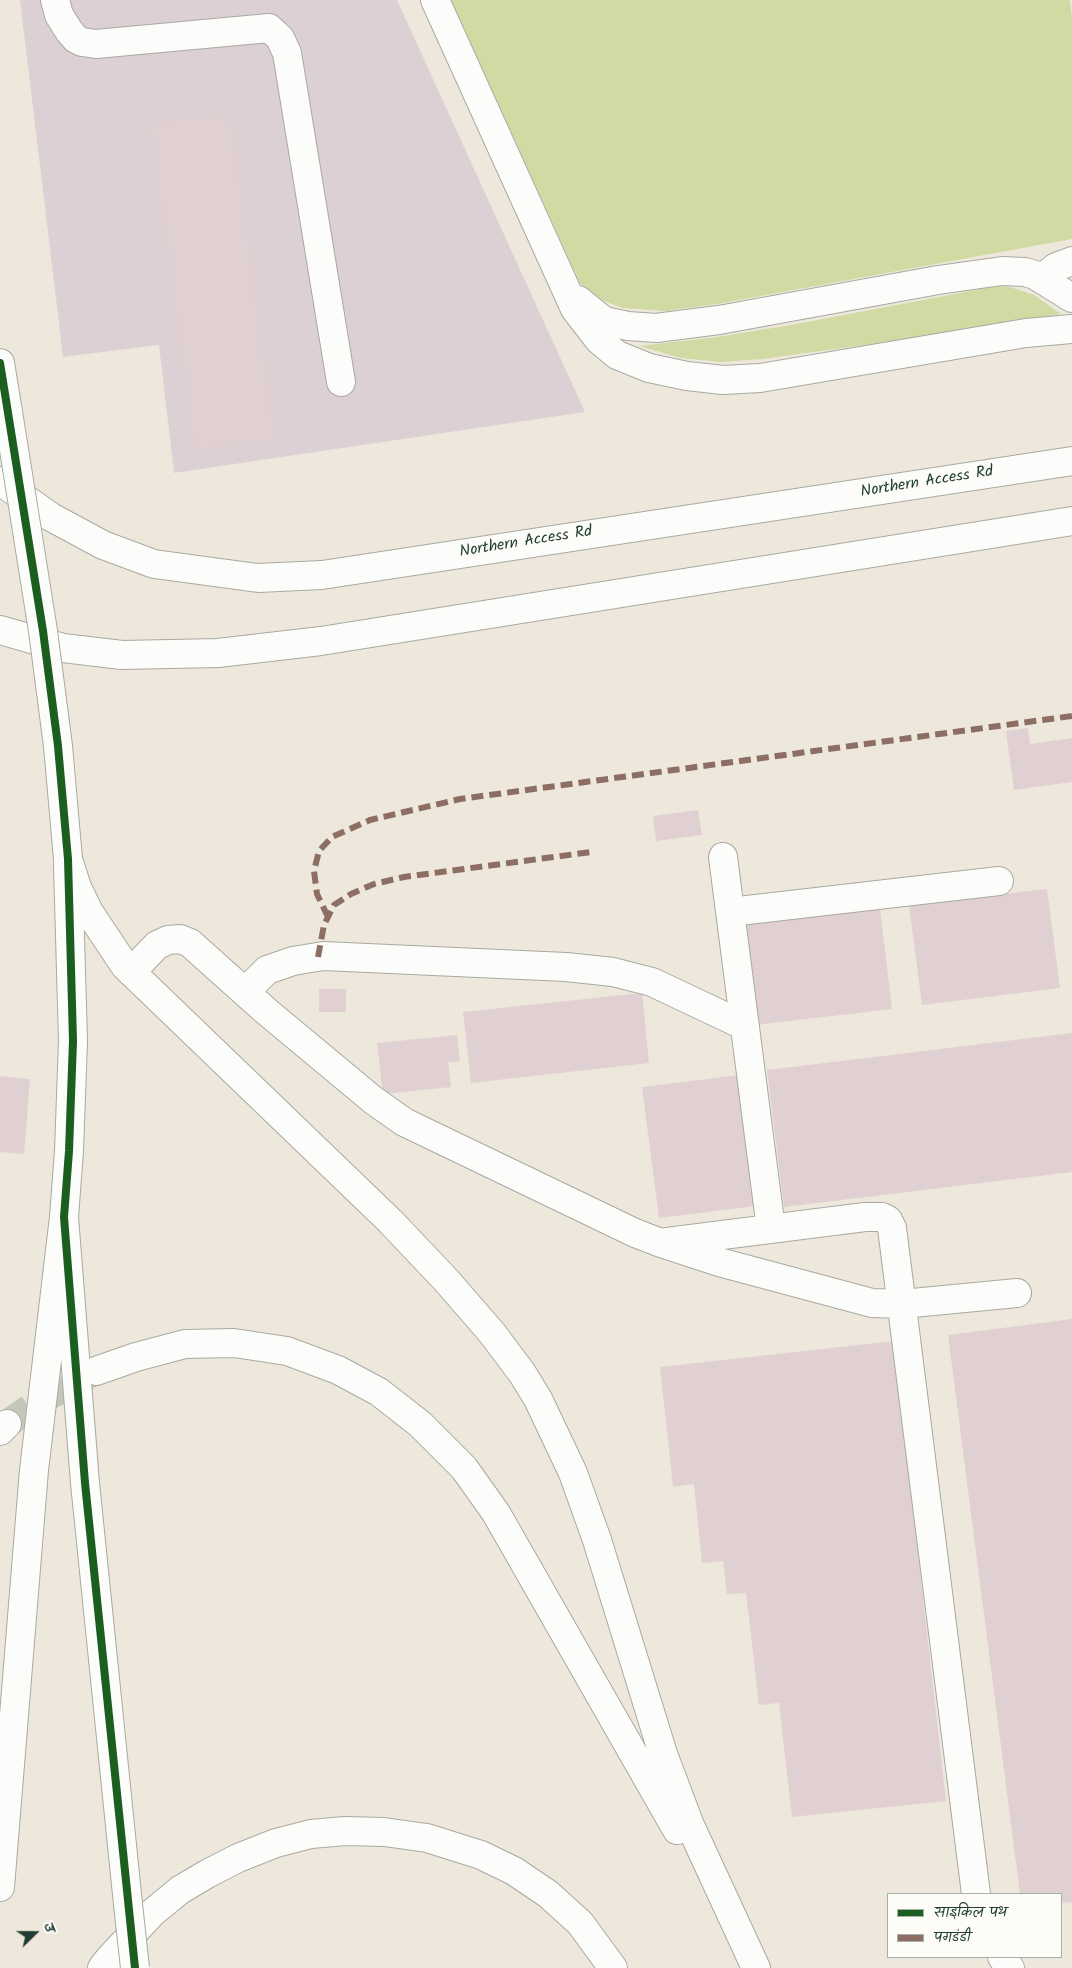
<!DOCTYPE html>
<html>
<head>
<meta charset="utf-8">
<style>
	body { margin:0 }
	#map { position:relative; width:1072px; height:1968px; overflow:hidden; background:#eee8dc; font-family:Kalam,"Playpen Sans Deva",sans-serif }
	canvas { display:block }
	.legend { position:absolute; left:887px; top:1893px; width:175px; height:65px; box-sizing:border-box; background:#fdfcf7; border:1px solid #a4b0a9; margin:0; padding:6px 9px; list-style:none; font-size:15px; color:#1f3d34 }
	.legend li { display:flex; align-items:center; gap:10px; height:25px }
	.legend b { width:25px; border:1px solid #a4b0a9 }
	.north { position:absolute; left:10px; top:1908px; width:50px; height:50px; -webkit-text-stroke:4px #fdfcf7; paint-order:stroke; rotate:68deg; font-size:14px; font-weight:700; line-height:20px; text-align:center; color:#1f3d34 }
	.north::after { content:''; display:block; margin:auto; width:18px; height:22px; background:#1f3d34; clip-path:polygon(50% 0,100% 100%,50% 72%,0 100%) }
</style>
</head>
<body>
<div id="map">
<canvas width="1072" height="1968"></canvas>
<ul class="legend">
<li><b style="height:6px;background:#1b5e20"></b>साइकिल पथ</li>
<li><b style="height:6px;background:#8d6e63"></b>पगडंडी</li>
</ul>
<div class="north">उ</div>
</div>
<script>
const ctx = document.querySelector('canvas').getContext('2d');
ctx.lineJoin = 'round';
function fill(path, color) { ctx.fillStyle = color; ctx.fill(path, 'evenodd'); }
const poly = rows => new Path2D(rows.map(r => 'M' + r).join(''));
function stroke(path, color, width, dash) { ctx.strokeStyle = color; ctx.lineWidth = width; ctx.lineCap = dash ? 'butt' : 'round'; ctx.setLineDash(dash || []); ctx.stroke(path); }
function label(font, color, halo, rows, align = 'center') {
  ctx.font = font + ' Kalam,sans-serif'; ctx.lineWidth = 4.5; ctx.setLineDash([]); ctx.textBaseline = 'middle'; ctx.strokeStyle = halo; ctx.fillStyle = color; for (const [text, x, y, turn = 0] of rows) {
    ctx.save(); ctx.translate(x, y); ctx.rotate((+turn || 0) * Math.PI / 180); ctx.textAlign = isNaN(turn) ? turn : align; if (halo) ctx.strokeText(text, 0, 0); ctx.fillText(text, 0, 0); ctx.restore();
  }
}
fill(poly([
	[20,0,397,0,585,412,174,473,159,345,63,357]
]), '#ddd0d5');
fill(poly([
	[451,0,1070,0,1072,18,1072,239,717,304,666,311,622,308,595,297,580,283],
	[997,286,1010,287,1034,295,1061,314,930,336,762,359,721,362,681,358,639,346,717,337,791,325]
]), '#d0daa2');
fill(poly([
	[230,113,275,439,195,449,150,124],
	[1028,728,1030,744,1072,738,1072,782,1014,790,1006,731],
	[698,810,702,835,656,841,653,816],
	[1047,889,1060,988,922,1005,909,905],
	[880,908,892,1009,755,1025,743,925],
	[319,989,346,989,346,1012,319,1012],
	[642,993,649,1063,471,1083,463,1012],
	[1072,1033,1072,1172,784,1207,767,1070],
	[457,1035,460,1061,448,1062,451,1087,383,1094,377,1043],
	[739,1075,756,1206,659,1218,642,1087],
	[0,1076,30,1079,24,1154,0,1152],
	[1072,1319,1072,1902,1061,1903,1061,1894,1020,1894,948,1335],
	[894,1341,946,1801,792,1817,779,1703,759,1705,746,1593,727,1594,723,1561,702,1563,694,1484,673,1487,660,1367]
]), '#e0d0d2');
stroke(poly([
	[7,1424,38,1402,96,1371]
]), '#c5c6ba', 28, [28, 14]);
const minor = poly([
	[55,0,59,15,69,31,76,39,82,42,96,44,269,28,280,38,287,53,341,382],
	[435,0,575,309,599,340,617,355,649,368,687,376,723,380,760,378,1026,333,1072,329],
	[1042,278,1056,267,1072,261],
	[578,300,604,321,628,326,656,328,719,320,938,280,1002,271,1025,272,1035,275,1072,298],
	[0,363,8,412],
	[723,857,771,1229],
	[68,866,73,1041,69,1151,64,1217,85,1483,128,1904],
	[730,912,999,881],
	[131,972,157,945,168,940,180,939,190,943,266,1011,373,1100,404,1122,635,1233,661,1243,719,1262,872,1303,902,1304,1017,1293],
	[245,992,267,970,293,961,323,956,566,967,613,972,652,982,745,1026],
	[667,1242,865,1217,882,1217,888,1220,892,1228,976,1894],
	[1002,1957,1010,1968]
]);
const major = poly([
	[0,481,51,517,103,545,154,564,258,578,322,575,1072,461],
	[0,630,63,648,122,655,218,653,321,641,1072,521],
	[68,859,77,887,89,912,125,966,390,1221,446,1280,492,1333,522,1373,538,1399,573,1473,597,1540,663,1754,689,1823,756,1968],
	[96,1371,136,1357,185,1344,234,1343,287,1351,338,1370,379,1392,420,1424,464,1468,496,1513,677,1830],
	[0,1431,7,1424],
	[0,1887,34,1470,64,1217],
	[102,1968,109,1959,152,1913,180,1890,207,1874,238,1858,276,1843,311,1834,345,1831,384,1832,427,1838,481,1855,514,1871,548,1894,580,1923,613,1968]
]);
stroke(minor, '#a8a9a1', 30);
stroke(major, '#a8a9a1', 30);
stroke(minor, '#fcfcfa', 28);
stroke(major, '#fcfcfa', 28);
const minorBridge = poly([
	[8,412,43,631,58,746,68,859],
	[128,1904,135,1968]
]);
stroke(minorBridge, '#a8a9a1', 30, []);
stroke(minorBridge, '#fcfcfa', 28);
stroke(poly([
	[328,917,317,894,314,871,319,851,332,837,370,820,460,799,1072,716],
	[318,957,324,925,334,905,351,894,374,884,404,877,591,852]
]), '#8d6e63', 6, [12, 6]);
stroke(poly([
	[0,363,43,631,58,746,68,859,73,1041,69,1151,64,1217,85,1483,135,1968]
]), '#1b5e20', 8);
label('16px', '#1f3d34', '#fdfcf7', [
	["Northern Access Rd",927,483,-9],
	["Northern Access Rd",526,543,-9]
]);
</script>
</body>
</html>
